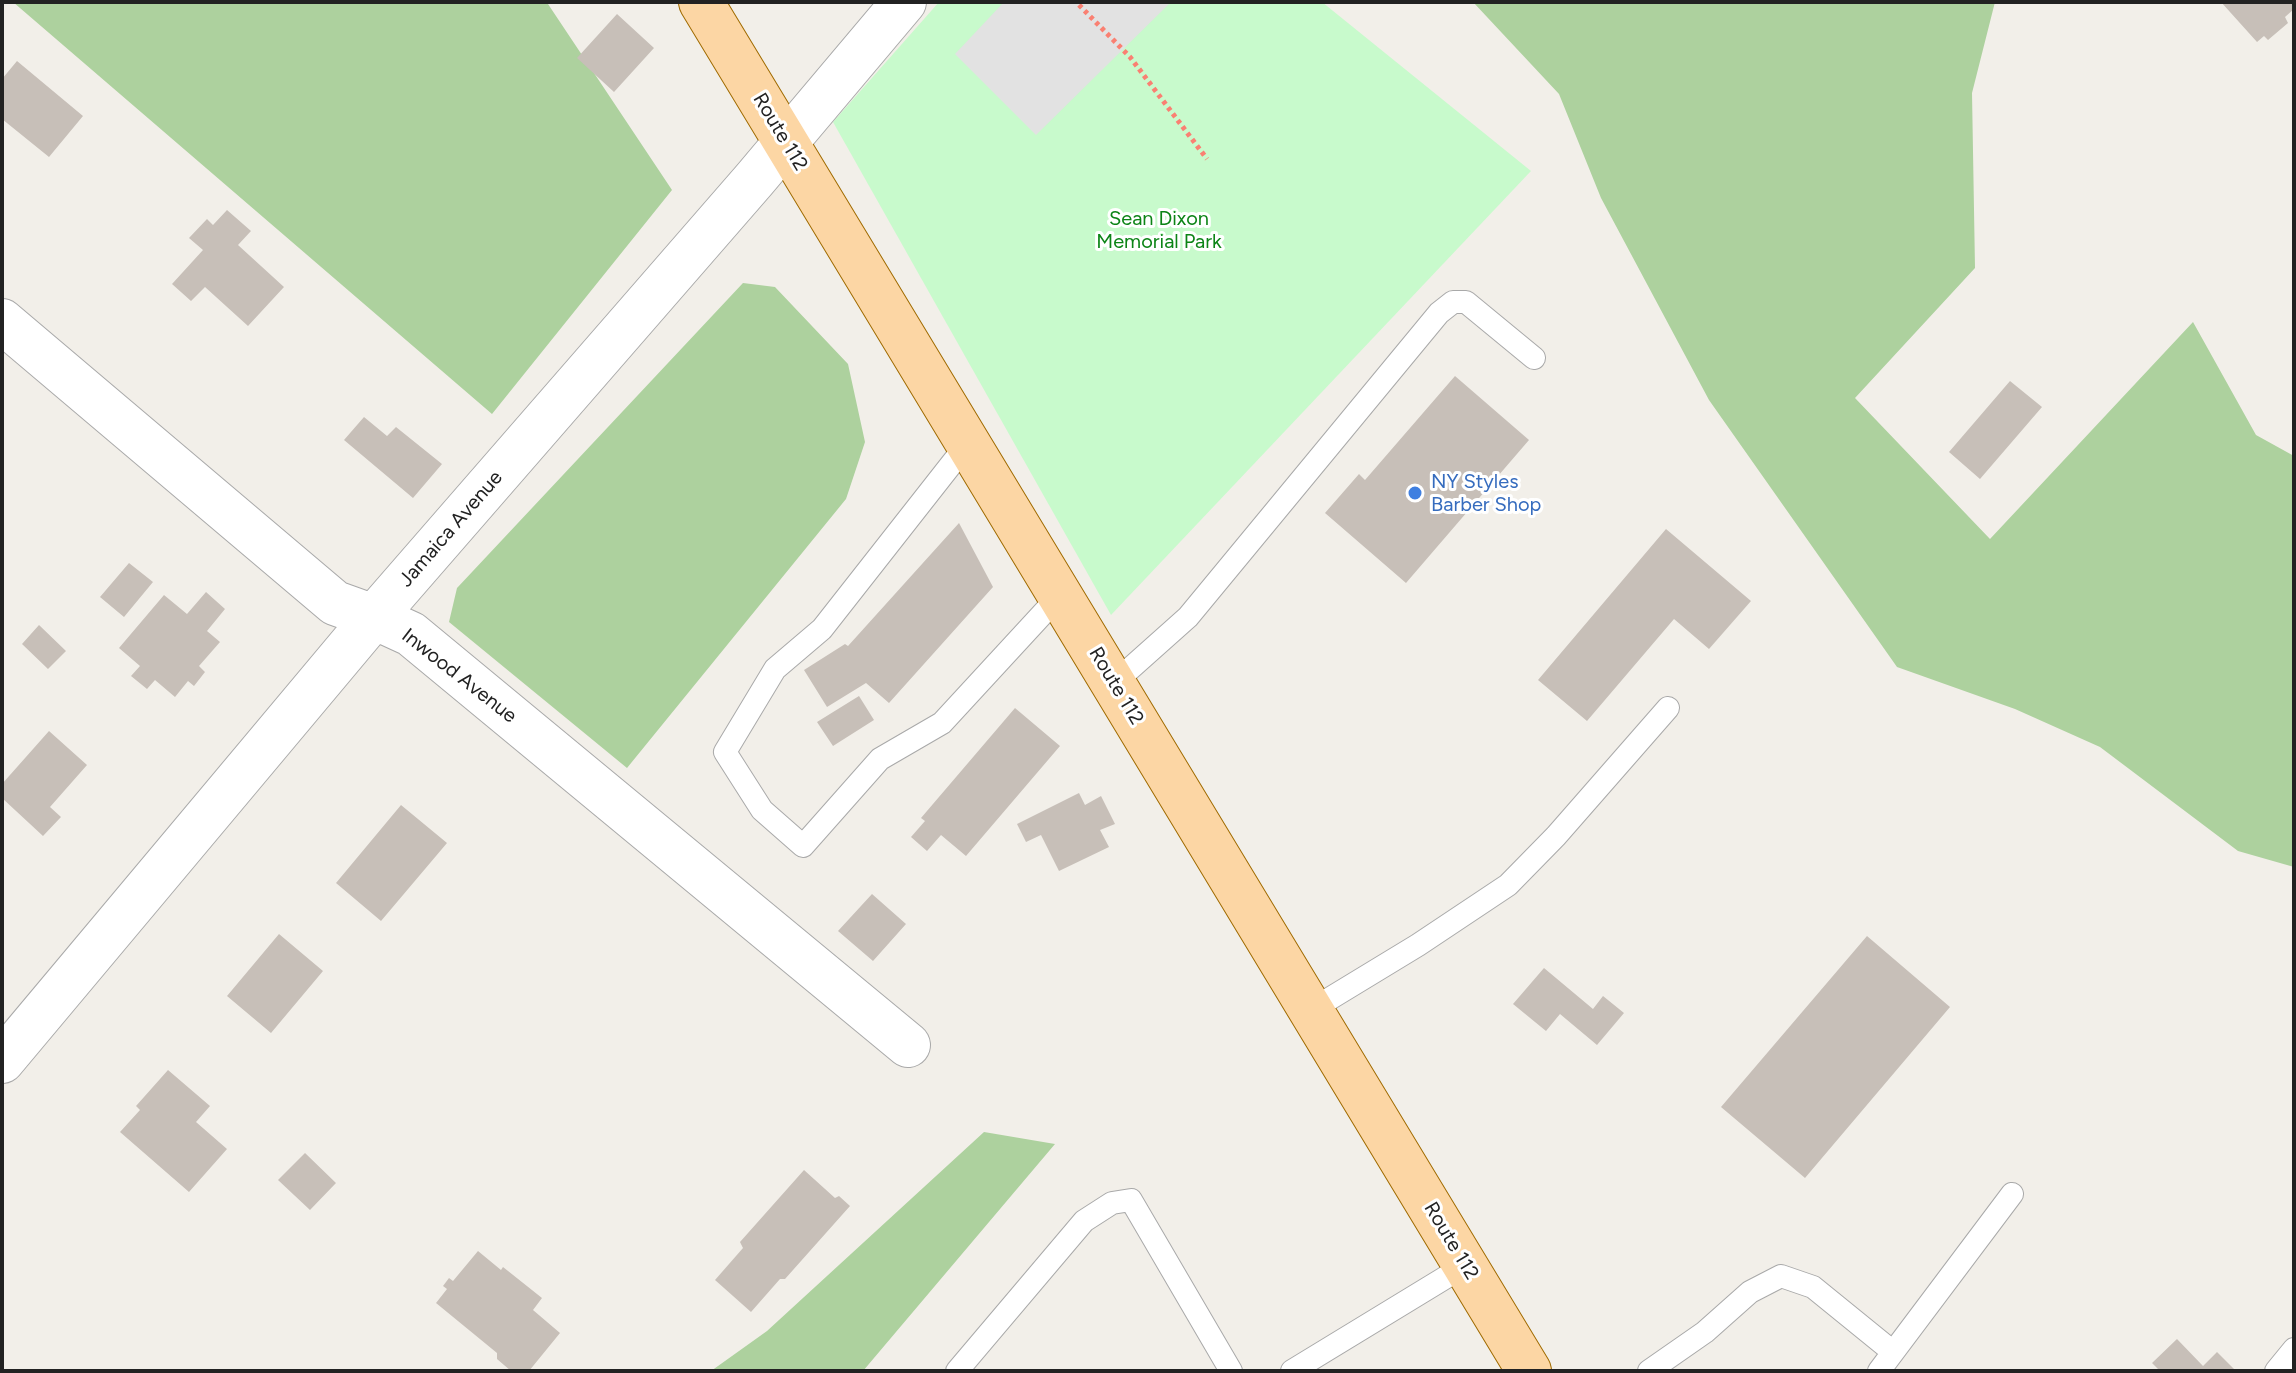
<!DOCTYPE html>
<html>
<head>
<meta charset="utf-8">
<style>
	body { margin:0 }
	#map { position:relative; width:2296px; height:1373px; overflow:hidden; background:#f2efe9; font-family:Figtree,sans-serif }
	canvas { display:block }
	.frame { position:absolute; inset:0; border:4px solid #222; pointer-events:none }
</style>
</head>
<body>
<div id="map">
<canvas width="2296" height="1373"></canvas>
<div class="frame"></div>
</div>
<script>
const ctx = document.querySelector('canvas').getContext('2d');
ctx.lineJoin = 'round';
function fill(path, color) { ctx.fillStyle = color; ctx.fill(path, 'evenodd'); }
const poly = rows => new Path2D(rows.map(r => 'M' + r).join(''));
function stroke(path, color, width, dash) { ctx.strokeStyle = color; ctx.lineWidth = width; ctx.lineCap = dash ? 'butt' : 'round'; ctx.setLineDash(dash || []); ctx.stroke(path); }
function label(font, color, halo, rows, align = 'center') {
  ctx.font = font + ' Figtree,sans-serif'; ctx.lineWidth = 6; ctx.setLineDash([]); ctx.textBaseline = 'middle'; ctx.strokeStyle = halo; ctx.fillStyle = color; for (const [text, x, y, turn = 0] of rows) {
    ctx.save(); ctx.translate(x, y); ctx.rotate((+turn || 0) * Math.PI / 180); ctx.textAlign = isNaN(turn) ? turn : align; if (halo) ctx.strokeText(text, 0, 0); ctx.fillText(text, 0, 0); ctx.restore();
  }
}
fill(poly([
	[13,2,548,4,672,190,492,414],
	[1473,2,1995,2,1972,93,1975,268,1855,398,1990,539,2193,322,2256,435,2294,456,2294,867,2238,851,2100,747,2015,709,1897,667,1709,400,1601,198,1559,94],
	[743,283,775,287,848,364,865,442,846,499,627,768,449,622,457,588],
	[984,1132,1055,1144,863,1371,711,1371,767,1331]
]), '#add19e');
fill(poly([
	[939,2,1322,2,1531,171,1111,615,833,122]
]), '#c8facc');
fill(poly([
	[1004,2,1171,2,1036,135,955,54]
]), '#e2e2e2');
fill(poly([
	[2221,2,2291,2,2294,9,2285,17,2288,23,2268,40,2264,36,2257,42],
	[617,14,654,48,614,92,577,58],
	[17,61,83,116,49,157,2,119,2,79],
	[227,210,251,231,238,245,284,287,248,326,205,287,191,301,172,284,203,250,189,238,207,219,213,225],
	[1455,376,1529,440,1406,583,1325,513,1359,474,1365,480],
	[2010,381,2042,407,1980,479,1949,452],
	[364,417,387,436,396,427,442,464,413,498,344,440],
	[959,523,993,587,889,703,866,683,827,707,804,670,845,644,848,646],
	[1666,529,1751,601,1709,649,1674,619,1587,721,1538,680],
	[129,563,153,582,124,617,100,597],
	[206,592,225,609,207,631,220,642,199,666,205,672,194,686,188,681,175,697,155,680,147,689,131,676,140,666,119,648,164,595,187,614],
	[39,625,66,651,48,669,22,644],
	[859,696,874,720,833,746,817,722],
	[1015,708,1060,746,966,856,941,835,927,851,911,837,925,821,921,818],
	[49,731,87,765,50,807,61,817,43,836,2,798,2,784],
	[1079,793,1085,805,1101,796,1115,824,1100,830,1109,847,1059,871,1041,835,1026,842,1017,824],
	[401,805,447,843,381,921,336,883],
	[872,894,906,924,873,961,838,931],
	[279,934,323,971,271,1033,227,996],
	[1867,936,1950,1007,1805,1178,1721,1107],
	[1544,968,1593,1009,1603,996,1624,1013,1597,1045,1560,1014,1546,1031,1513,1004],
	[168,1070,210,1106,196,1122,227,1149,189,1192,120,1132,140,1110,136,1106],
	[305,1153,336,1183,310,1210,278,1180],
	[804,1170,835,1198,839,1196,850,1206,785,1279,780,1279,751,1312,715,1280,743,1248,740,1242],
	[478,1251,501,1270,503,1267,542,1298,533,1310,560,1333,529,1371,511,1371,497,1359,497,1353,436,1303,447,1289,443,1286,449,1278,453,1281],
	[2177,1339,2203,1366,2217,1352,2236,1371,2160,1371,2152,1363]
]), '#c7bfb8');
const service = poly([
	[968,443,822,629,775,669,725,752,762,810,803,846,880,759,942,723,1060,595],
	[1114,683,1188,617,1439,313,1453,302,1466,302,1534,358],
	[1311,1010,1418,945,1508,885,1556,836,1668,708],
	[957,1371,1084,1221,1112,1203,1131,1200,1231,1371],
	[1292,1371,1466,1265],
	[1649,1371,1705,1332,1750,1292,1781,1276,1813,1287,1893,1352],
	[1879,1371,2012,1194],
	[2276,1371,2294,1349]
]);
const minor = poly([
	[2,321,335,603,374,617,411,634,908,1045],
	[2,1061,374,617,754,180,904,2]
]);
const primary = poly([
	[701,2,1529,1371]
]);
stroke(service, '#a9a9a9', 24);
stroke(minor, '#a9a9a9', 46);
stroke(primary, '#a06b00', 46);
stroke(poly([
	[1079,5,1130,57,1207,159]
]), '#fa8072', 5, [4, 4]);
stroke(service, '#fff', 22);
stroke(minor, '#fff', 44);
stroke(primary, '#fcd6a4', 44);
for (const [x, y, r, color] of [
	[1415,493,8,"#3f7fe0"]
]) { const dot = new Path2D(); dot.arc(x, y, r, 0, 2 * Math.PI); ctx.fillStyle = color; ctx.fill(dot); stroke(dot, '#fff', 3); }
label('20px', '#222', '#fff', [
	["Route 112",780,132,59],
	["Jamaica Avenue",451,529,-49],
	["Inwood Avenue",459,676,38],
	["Route 112",1116,686,59],
	["Route 112",1451,1241,59]
]);
label('20px', '#0c8416', '#fff', [
	["Sean Dixon",1159,219],
	["Memorial Park",1159,242]
]);
label('20px', '#366cbe', '#fff', [
	["NY Styles",1431,482],
	["Barber Shop",1431,505]
], 'left');
</script>
</body>
</html>
